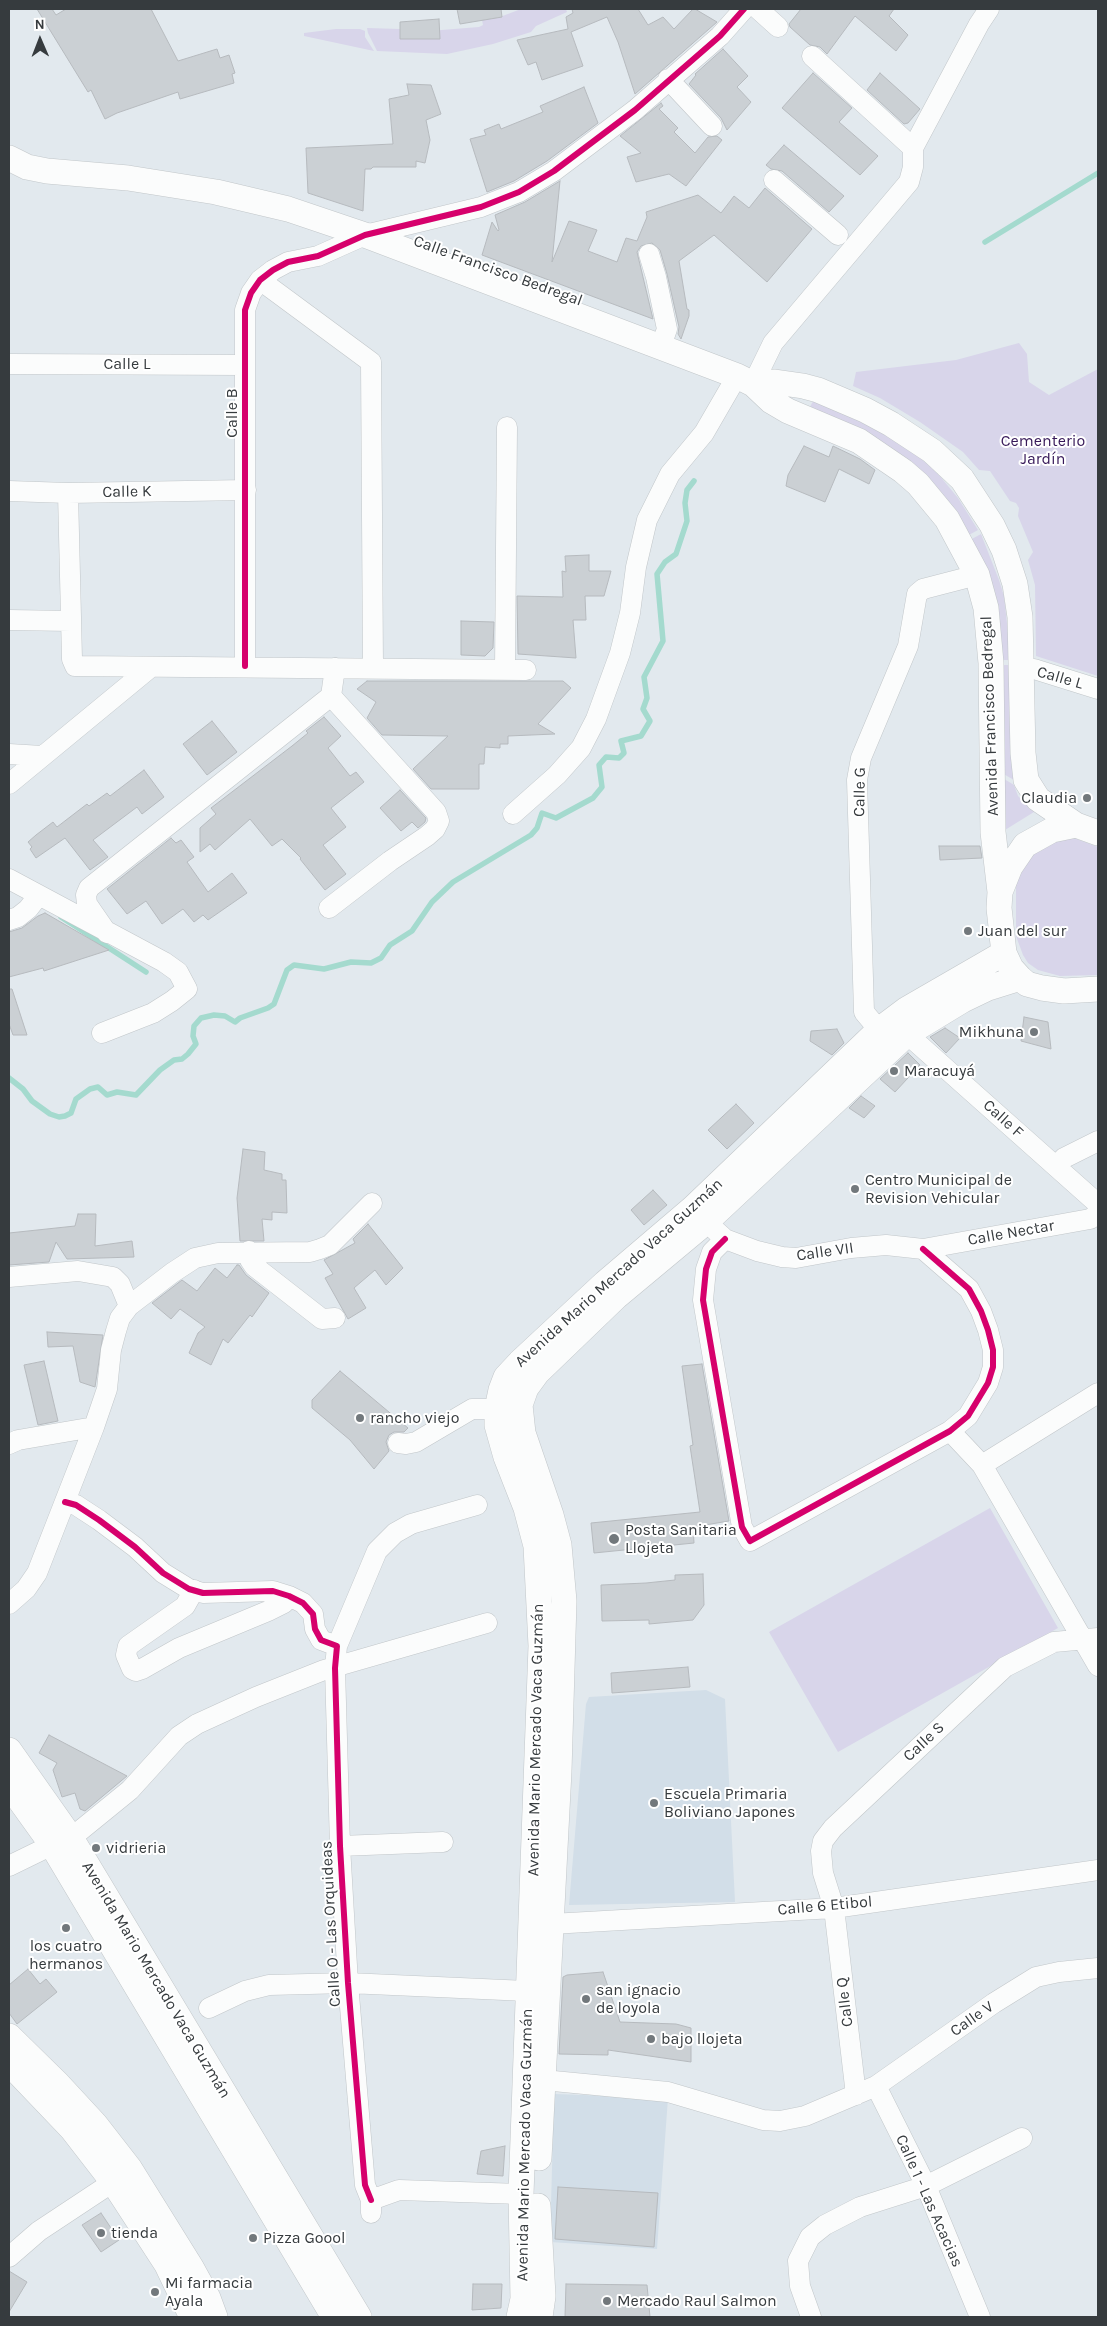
<!DOCTYPE html>
<html>
<head>
<meta charset="utf-8">
<style>
	body { margin:0 }
	#map { position:relative; width:1107px; height:2326px; overflow:hidden; background:#e2e9ee; font-family:Karla,sans-serif }
	canvas { display:block }
	.frame { position:absolute; inset:0; border:10px solid #363b3e; pointer-events:none }
	.north { position:absolute; left:15px; top:15px; width:50px; height:50px; -webkit-text-stroke:4px #fff; paint-order:stroke; rotate:359deg; font-size:14px; font-weight:700; line-height:20px; text-align:center; color:#363b3e }
	.north::after { content:''; display:block; margin:auto; width:18px; height:22px; background:#363b3e; clip-path:polygon(50% 0,100% 100%,50% 72%,0 100%) }
</style>
</head>
<body>
<div id="map">
<canvas width="1107" height="2326"></canvas>
<div class="frame"></div>
<div class="north">N</div>
</div>
<script>
const ctx = document.querySelector('canvas').getContext('2d');
ctx.lineJoin = 'round';
function fill(path, color) { ctx.fillStyle = color; ctx.fill(path, 'evenodd'); }
const poly = rows => new Path2D(rows.map(r => 'M' + r).join(''));
function stroke(path, color, width, dash) { ctx.strokeStyle = color; ctx.lineWidth = width; ctx.lineCap = dash ? 'butt' : 'round'; ctx.setLineDash(dash || []); ctx.stroke(path); }
function label(font, color, halo, rows, align = 'center') {
  ctx.font = font + ' Karla,sans-serif'; ctx.lineWidth = 4; ctx.setLineDash([]); ctx.textBaseline = 'middle'; ctx.strokeStyle = halo; ctx.fillStyle = color; for (const [text, x, y, turn = 0] of rows) {
    ctx.save(); ctx.translate(x, y); ctx.rotate((+turn || 0) * Math.PI / 180); ctx.textAlign = isNaN(turn) ? turn : align; if (halo) ctx.strokeText(text, 0, 0); ctx.fillText(text, 0, 0); ctx.restore();
  }
}
fill(poly([
	[706,1690,725,1699,735,1902,569,1905,586,1704,589,1697],
	[554,2094,668,2098,657,2249,550,2242]
]), '#d2dee8');
fill(poly([
	[521,9,566,9,567,12,536,26,531,32,493,44,447,54,377,51,368,33,367,28,400,29,400,39,416,32,479,27,483,25,482,20,500,17],
	[336,29,360,29,365,31,365,37,374,51,304,36,304,33],
	[1019,343,1027,354,1029,382,1049,395,1098,369,1098,676,1036,656,1035,585,1028,560,1033,552,1018,516,1019,508,1016,503,1010,501,990,471,979,470,963,452,920,422,880,398,853,386,856,372,956,360],
	[814,399,859,418,914,451,939,475,958,498,978,530,967,536,808,411],
	[981,534,999,580,1004,596,1011,660,999,660,970,540],
	[999,665,1011,665,1014,780,1000,772],
	[1001,777,1014,785,1018,796,1034,812,1005,830],
	[1074,838,1098,847,1098,975,1060,976,1038,970,1028,963,1023,955,1016,936,1016,883,1026,858,1049,842],
	[990,1508,1058,1628,838,1752,769,1632]
]), '#d8d5ea');
stroke(poly([
	[985,242,1098,173],
	[61,917,146,972],
	[9,1078,23,1089,32,1101,50,1114,59,1117,65,1116,71,1113,76,1099,90,1089,98,1087,107,1095,117,1092,136,1095,160,1070,174,1060,182,1059,188,1054,196,1044,193,1036,194,1026,201,1018,214,1015,225,1016,235,1022,240,1018,268,1008,274,1004,287,970,294,965,324,969,351,962,371,963,381,958,390,945,412,931,432,902,453,882,531,835,537,828,542,813,556,818,593,798,602,787,599,765,606,757,619,758,624,753,621,741,641,736,650,721,643,709,647,698,644,677,663,641,657,574,665,562,676,554,687,521,685,503,687,490,694,481]
]), '#a4dace', 5.5);
const building = poly([
	[37,9,52,9,56,15,66,9,151,9,178,61,217,49,220,58,229,55,235,73,232,74,234,83,180,99,178,92,117,113,105,119,91,90,88,92,37,9],
	[457,9,501,9,502,17,460,24,457,9],
	[572,9,638,9,648,25,663,17,674,29,693,9,695,9,717,22,635,94,618,42,607,17,571,32,583,66,542,80,536,62,528,65,517,40,568,29,566,17,573,13,572,9],
	[801,9,894,9,889,16,908,35,896,51,855,16,827,54,820,47,810,45,790,27,789,24,801,9],
	[439,19,440,39,400,39,400,22,439,19],
	[723,49,748,76,737,87,751,102,727,130,721,118,689,84,696,75,695,74,723,49],
	[813,73,852,108,839,122,878,156,860,175,782,108,813,73],
	[880,73,920,109,908,123,904,124,867,90,880,73],
	[407,84,431,85,441,114,426,120,430,140,425,163,416,161,416,167,373,167,371,169,365,169,363,211,308,193,306,148,393,144,389,99,409,95,407,84],
	[584,87,598,123,547,161,514,181,487,192,470,139,486,135,484,130,499,124,501,129,543,112,540,106,584,87],
	[661,103,663,106,659,109,678,128,674,132,695,153,708,137,717,136,722,140,686,186,669,174,636,182,627,157,641,153,620,136,661,103],
	[784,145,844,196,829,212,782,171,771,169,766,165,784,145],
	[560,181,552,262,569,221,597,230,588,251,617,262,626,238,637,241,647,217,646,212,698,195,721,213,734,196,749,208,765,188,812,229,767,282,714,235,679,261,687,309,689,310,689,316,681,339,678,334,679,327,667,274,660,250,652,243,641,246,637,252,653,319,482,255,492,222,498,231,499,230,495,215,525,202,560,181],
	[804,446,829,457,833,446,860,459,875,470,869,484,839,469,825,502,786,486,788,475,804,446],
	[589,555,589,571,611,571,604,596,585,596,586,620,573,620,576,658,518,654,517,596,563,597,562,571,566,572,565,556,589,555],
	[461,621,494,622,493,648,485,656,461,655,461,621],
	[367,681,563,681,571,688,538,724,555,734,508,736,508,744,500,744,500,748,485,747,484,764,479,764,479,789,431,789,413,769,448,736,382,735,367,718,376,702,357,689,367,681],
	[324,717,341,736,328,748,350,776,356,772,364,782,331,808,346,827,323,845,346,874,325,890,300,859,301,858,282,839,272,846,250,819,215,850,210,844,200,852,200,828,216,814,211,808,292,746,308,733,306,731,324,717],
	[212,721,237,752,207,775,183,744,212,721],
	[144,770,164,797,142,814,137,807,93,840,108,857,90,870,65,838,36,858,30,849,32,847,28,842,36,835,53,822,57,827,87,804,89,806,107,793,110,796,144,770],
	[400,790,426,818,425,822,418,828,412,822,401,831,380,808,400,790],
	[171,838,176,843,181,840,194,857,187,862,208,892,232,873,247,893,208,920,203,915,194,922,183,909,162,924,146,901,127,914,107,889,171,838],
	[939,846,980,846,982,858,940,860,939,846],
	[45,913,109,950,44,971,43,968,9,977,9,932,22,928,38,916,45,913],
	[9,989,12,989,27,1035,13,1035,9,1024,9,989],
	[1024,1017,1048,1022,1051,1049,1021,1041,1024,1017],
	[945,1028,960,1038,946,1053,930,1037,945,1028],
	[837,1029,844,1043,832,1055,810,1041,811,1031,837,1029],
	[908,1053,920,1065,895,1092,880,1079,908,1053],
	[861,1096,875,1106,864,1118,849,1108,861,1096],
	[736,1104,754,1123,727,1149,708,1130,736,1104],
	[243,1149,265,1152,264,1170,282,1174,282,1180,286,1180,287,1213,272,1212,272,1220,262,1219,264,1241,240,1241,237,1198,243,1149],
	[653,1190,667,1205,644,1225,631,1210,653,1190],
	[78,1214,96,1214,95,1246,132,1241,134,1257,67,1259,56,1242,49,1262,9,1265,9,1233,75,1226,78,1214],
	[368,1224,403,1268,386,1285,375,1270,354,1288,366,1308,348,1319,325,1278,333,1274,324,1260,355,1243,353,1239,368,1224],
	[237,1265,239,1265,246,1275,269,1293,252,1317,250,1315,228,1343,223,1339,211,1365,189,1353,198,1333,205,1327,180,1309,171,1319,152,1303,182,1280,197,1291,215,1268,227,1278,237,1265],
	[47,1332,103,1335,95,1387,80,1382,73,1346,48,1347,47,1332],
	[44,1361,58,1421,38,1425,24,1365,44,1361],
	[702,1364,729,1521,693,1527,694,1543,594,1553,591,1523,700,1512,690,1446,693,1445,682,1366,702,1364],
	[340,1371,408,1428,404,1432,394,1432,389,1435,386,1442,389,1451,374,1469,350,1440,312,1408,312,1400,340,1371],
	[703,1574,704,1605,693,1620,649,1624,649,1620,602,1621,601,1585,646,1583,675,1580,675,1575,703,1574],
	[688,1667,690,1687,612,1693,611,1673,688,1667],
	[49,1735,127,1776,85,1811,80,1809,75,1793,62,1797,53,1770,57,1763,39,1753,49,1735],
	[28,1969,40,1984,46,1979,57,1992,17,2024,9,2013,9,1985,28,1969],
	[603,1972,620,2022,676,2024,691,2028,691,2062,608,2050,608,2055,559,2054,563,1977,567,1975,603,1972],
	[505,2146,503,2176,477,2174,481,2151,505,2146],
	[558,2187,658,2193,654,2247,555,2239,558,2187],
	[101,2213,119,2240,101,2252,82,2225,101,2213],
	[9,2271,27,2282,9,2312,9,2271],
	[473,2284,502,2284,501,2308,472,2310,473,2284],
	[566,2284,647,2285,650,2317,565,2317,566,2284]
]);
fill(building, '#cbd0d4');
stroke(building, '#b6babe', 1);
const minor = poly([
	[758,9,778,27],
	[812,56,913,148],
	[668,79,712,126],
	[774,180,838,235],
	[649,254,656,277,667,329,661,346],
	[260,280,371,362,373,668],
	[9,364,245,365],
	[753,384,773,343,909,182,913,167,913,148,979,24,989,9],
	[9,491,68,493,246,490],
	[68,493,72,659,75,666,526,670],
	[9,620,71,621],
	[245,666,245,310,251,293,260,280,273,270,288,262,318,256,365,235,481,207,519,192,554,171,635,110,720,36,744,9],
	[505,669,507,427],
	[1021,669,1034,669,1098,689],
	[9,754,42,756],
	[9,784,151,667],
	[513,814,557,775,581,748,596,719,620,653,630,613,636,567,647,520,670,474,704,433,737,376],
	[9,879,164,962,178,972,187,989,172,1001,153,1013,102,1033],
	[329,908,390,861,427,836,435,829,439,821,436,812,331,696],
	[9,920,18,917,28,909,39,895],
	[107,933,87,904,86,895,89,888,331,696,335,668],
	[879,1030,864,1012,857,780,861,758,908,646,917,594,923,589,977,575],
	[907,1034,1098,1204],
	[1056,1166,1064,1158,1098,1141],
	[715,1230,725,1239,757,1251,782,1257,796,1258,851,1248,886,1245,923,1249,1090,1219,1098,1214],
	[725,1239,712,1252,706,1269,703,1300,742,1527,750,1541,950,1431,968,1416,988,1383,993,1367,993,1350,988,1330,981,1311,969,1289,923,1249],
	[249,1251,250,1260,254,1266,313,1312,322,1319,335,1318],
	[9,1277,78,1271,113,1277,120,1284,129,1306],
	[950,1431,982,1465,1098,1666],
	[398,1443,406,1444,416,1442,472,1409,497,1409],
	[9,1444,18,1440,94,1427],
	[982,1465,1098,1393],
	[65,1502,76,1505,99,1520,135,1547,163,1573,189,1589,203,1593,273,1591,289,1596,303,1603,313,1614,315,1629,321,1640,337,1646],
	[194,1590,185,1606,128,1646,126,1655,132,1669,136,1671,142,1669,179,1648,268,1611,284,1603,289,1596],
	[9,1604,26,1589,37,1573,94,1427,107,1389,111,1350,116,1331,120,1318,129,1306,172,1273,195,1258,218,1253,310,1252,320,1249,330,1245,372,1203],
	[71,1838,130,1790,179,1736,197,1724,256,1697,324,1670,487,1623],
	[340,1846,443,1842],
	[9,1866,52,1845],
	[551,1924,834,1908,1098,1870],
	[209,2008,245,1991,269,1985,348,1983,527,1991],
	[543,2080,668,2092,763,2120,780,2121,805,2116,876,2086,994,2003,1036,1977,1059,1972,1098,1968],
	[876,2086,926,2186,980,2317],
	[856,2095,834,1908,823,1873,821,1851,823,1841,833,1828,1005,1667,1054,1642,1098,1638],
	[371,2200,365,2185,348,1983,340,1846,335,1668,337,1646,377,1551,395,1533,411,1524,477,1505],
	[371,2213,371,2200,399,2190,521,2194],
	[9,2257,39,2231,113,2182],
	[811,2317,800,2286,798,2261,810,2237,825,2225,860,2207,926,2186,1022,2138]
]);
const major = poly([
	[9,158,27,167,47,171,128,178,216,192,288,209,365,235,737,376,753,384,771,401,788,411,859,441,903,471,918,484,947,519,977,575,986,608,991,663,993,832,1000,892],
	[753,384,775,382,803,386,818,390,865,410,891,424,932,451,962,479,992,525,1004,550,1015,584,1020,617,1023,753,1026,780,1038,799,1076,825],
	[1098,833,1076,825,1052,830,1025,845,1010,867,1000,892,999,908,1004,953,1011,968,1020,978,1027,984,1042,988,1064,991,1098,989],
	[9,1750,71,1838,359,2317],
	[9,1785,52,1845,334,2317],
	[9,2036,58,2084,95,2124,130,2169,191,2267,208,2298,215,2317],
	[9,2063,72,2129,113,2182,167,2265,192,2317],
	[539,2158,559,1771,564,1601,559,1545,551,1515,523,1433,520,1405,526,1388,537,1373,616,1297,706,1222,907,1034,963,1000,988,988,1020,978],
	[538,2206,543,2296,540,2317],
	[519,2317,523,2299,521,2194,541,1646,536,1546,526,1508,506,1457,497,1425,497,1409,501,1390,506,1377,520,1362,605,1283,693,1208,879,1030,907,1009,1004,953]
]);
stroke(minor, '#c1c6c9', 21);
stroke(major, '#c1c6c9', 26);
stroke(minor, '#fbfcfc', 20);
stroke(major, '#fbfcfc', 25);
stroke(poly([
	[245,666,245,310,251,293,260,280,273,270,288,262,318,256,365,235,481,207,519,192,554,171,635,110,720,36,744,9],
	[725,1239,712,1252,706,1269,703,1300,742,1527,750,1541,950,1431,968,1416,988,1383,993,1367,993,1350,988,1330,981,1311,969,1289,923,1249],
	[65,1502,76,1505,99,1520,135,1547,163,1573,189,1589,203,1593,273,1591,289,1596,303,1603,313,1614,315,1629,321,1640,337,1646,335,1668,340,1846,348,1983,365,2185,371,2200]
]), '#d6006c', 6);
for (const [x, y, r, color] of [
	[1087,798,5,"#72787c"],
	[968,931,5,"#72787c"],
	[1034,1032,5,"#72787c"],
	[894,1071,5,"#72787c"],
	[855,1189,5,"#72787c"],
	[360,1418,5,"#72787c"],
	[614,1539,6,"#72787c"],
	[654,1803,5,"#72787c"],
	[96,1848,5,"#72787c"],
	[66,1928,5,"#72787c"],
	[586,1999,5,"#72787c"],
	[651,2039,5,"#72787c"],
	[101,2233,5,"#72787c"],
	[253,2238,5,"#72787c"],
	[155,2292,5,"#72787c"],
	[607,2301,5,"#72787c"]
]) { const dot = new Path2D(); dot.arc(x, y, r, 0, 2 * Math.PI); ctx.fillStyle = color; ctx.fill(dot); stroke(dot, '#fff', 2); }
label('16px', '#363b3e', '#fff', [
	["Calle Francisco Bedregal",498,271,20],
	["Calle L",127,364],
	["Calle B",232,413,-90],
	["Calle K",127,492,-1],
	["Calle L",1060,678,16],
	["Avenida Francisco Bedregal",990,716,-92],
	["Calle G",860,792,-89],
	["Calle F",1003,1119,42],
	["Calle Nectar",1011,1233,-10],
	["Calle VII",825,1252,-8],
	["Avenida Mario Mercado Vaca Guzmán",619,1273,-42],
	["Avenida Mario Mercado Vaca Guzmán",536,1740,-89],
	["Calle S",924,1742,-43],
	["Calle 6 Etibol",825,1906,-5],
	["Calle O - Las Orquideas",331,1924,-93],
	["Avenida Mario Mercado Vaca Guzmán",156,1980,59],
	["Calle Q",845,2002,-97],
	["Calle V",972,2019,-35],
	["Avenida Mario Mercado Vaca Guzmán",525,2145,-89],
	["Calle 1 - Las Acacias",929,2201,66]
]);
label('16px', '#371959', '#fff', [
	["Cementerio",1043,441],
	["Jardín",1043,459]
]);
label('16px', '#363b3e', '#fff', [
	["Claudia",1077,798,"right"],
	["Juan del sur",978,931],
	["Mikhuna",1024,1032,"right"],
	["Maracuyá",904,1071],
	["Centro Municipal de",865,1180],
	["Revision Vehicular",865,1198],
	["rancho viejo",370,1418],
	["Posta Sanitaria",625,1530],
	["Llojeta",625,1548],
	["Escuela Primaria",664,1794],
	["Boliviano Japones",664,1812],
	["vidrieria",106,1848],
	["los cuatro",66,1946,"center"],
	["hermanos",66,1964,"center"],
	["san ignacio",596,1990],
	["de loyola",596,2008],
	["bajo llojeta",661,2039],
	["tienda",111,2233],
	["Pizza Goool",263,2238],
	["Mi farmacia",165,2283],
	["Ayala",165,2301],
	["Mercado Raul Salmon",617,2301]
], 'left');
</script>
</body>
</html>
